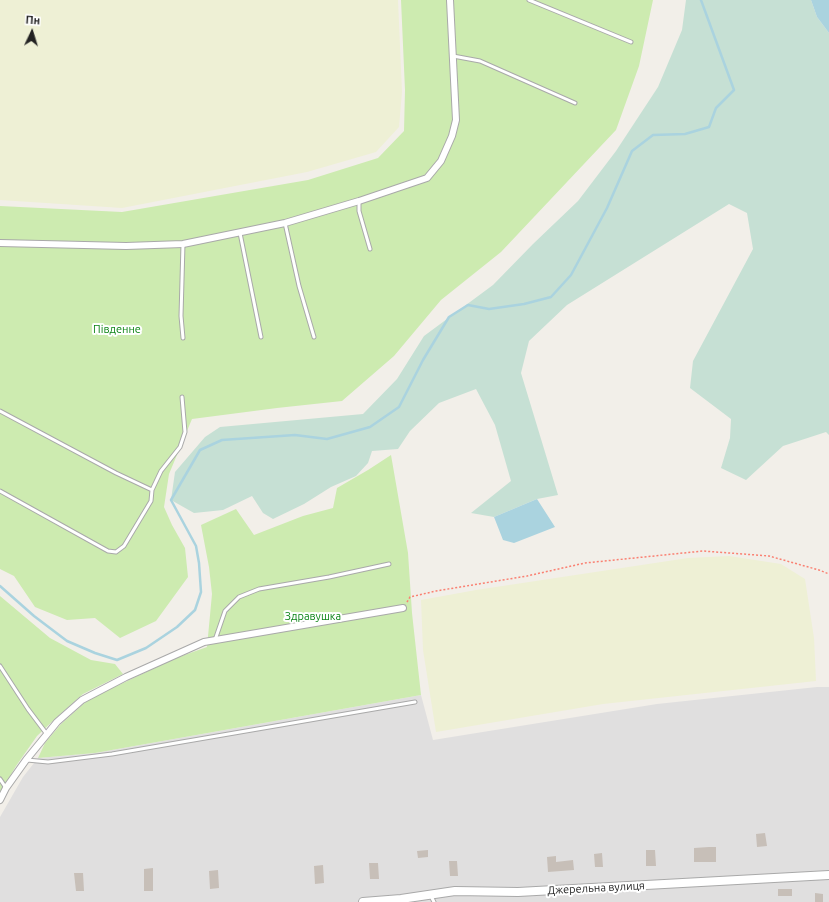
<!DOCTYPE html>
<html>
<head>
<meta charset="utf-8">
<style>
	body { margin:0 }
	#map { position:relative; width:829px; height:902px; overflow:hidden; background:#f2efe9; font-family:Ubuntu,sans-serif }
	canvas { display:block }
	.north { position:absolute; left:12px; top:12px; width:40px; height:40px; -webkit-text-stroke:3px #fff; paint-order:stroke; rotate:4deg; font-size:11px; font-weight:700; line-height:16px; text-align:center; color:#222 }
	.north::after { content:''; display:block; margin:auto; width:14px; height:18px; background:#222; clip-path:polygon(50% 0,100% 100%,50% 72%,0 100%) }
</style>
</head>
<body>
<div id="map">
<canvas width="829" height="902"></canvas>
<div class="north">Пн</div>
</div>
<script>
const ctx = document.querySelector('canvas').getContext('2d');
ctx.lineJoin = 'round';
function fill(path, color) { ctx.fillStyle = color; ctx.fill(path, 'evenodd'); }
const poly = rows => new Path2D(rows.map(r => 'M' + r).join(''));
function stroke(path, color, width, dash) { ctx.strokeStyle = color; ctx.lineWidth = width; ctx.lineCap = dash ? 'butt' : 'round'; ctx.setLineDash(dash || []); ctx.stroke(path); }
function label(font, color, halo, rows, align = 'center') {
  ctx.font = font + ' Ubuntu,sans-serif'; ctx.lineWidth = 4; ctx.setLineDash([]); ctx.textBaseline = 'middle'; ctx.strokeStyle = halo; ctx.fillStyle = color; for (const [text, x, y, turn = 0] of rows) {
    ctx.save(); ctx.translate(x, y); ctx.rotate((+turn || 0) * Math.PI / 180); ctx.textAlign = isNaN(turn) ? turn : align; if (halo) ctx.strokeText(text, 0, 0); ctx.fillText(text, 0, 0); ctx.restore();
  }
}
fill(poly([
	[817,687,829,687,829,902,0,902,0,817,23,777,38,758,95,753,421,695,433,740,657,704]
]), '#e0dfdf');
fill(poly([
	[0,0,398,0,402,92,399,127,376,152,307,172,122,208,0,200],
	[729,556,781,564,805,579,814,638,816,681,603,704,436,732,423,650,421,600,476,590,688,558]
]), '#eef0d5');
fill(poly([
	[401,0,653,0,639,66,616,130,501,252,441,300,394,356,342,401,277,408,192,419,169,474,164,507,172,525,185,548,188,577,156,621,120,638,95,618,67,620,35,607,14,576,0,569,0,206,122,212,308,180,378,158,404,131,405,90],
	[391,455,408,553,412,613,421,695,95,753,38,758,45,743,61,724,89,699,176,658,207,647,212,594,209,567,201,525,236,509,254,535,303,516,333,508,337,488,368,470],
	[0,596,50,638,91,660,115,664,123,674,83,694,57,717,37,736,16,766,0,793]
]), '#cdebb0');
fill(poly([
	[686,0,811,0,817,17,829,33,829,435,826,432,783,446,746,480,721,468,730,438,731,419,690,388,693,361,753,249,747,213,729,204,567,305,529,341,521,373,558,495,537,499,494,517,471,513,511,481,495,425,476,389,439,403,410,431,398,449,372,451,368,463,356,476,331,487,304,504,273,519,263,513,252,496,223,510,194,513,171,500,175,472,205,437,220,427,363,414,397,379,424,336,493,285,533,244,578,201,616,151,658,87,682,30]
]), '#c6e0d4');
fill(poly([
	[811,0,829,0,829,33,817,17],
	[537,499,555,527,514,543,503,540,494,517]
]), '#aad3df');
stroke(poly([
	[0,586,34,616,67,641,95,653,117,660,146,648,177,627,195,610,201,592,199,563,196,546,171,500,200,450,222,440,295,435,327,439,370,427,399,407,423,360,449,317,468,305,489,309,524,304,551,297,571,275,607,208,632,151,653,135,685,134,709,127,716,108,734,90,701,0]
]), '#aad3df', 2.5);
fill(poly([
	[765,833,767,846,757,847,756,834],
	[709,847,716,847,716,862,694,862,694,848],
	[428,850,428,857,418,858,417,851],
	[646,850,655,850,656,866,646,866],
	[602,853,603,867,595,867,594,854],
	[556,856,556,862,573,860,574,870,548,872,547,857],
	[449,861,457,861,458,876,450,876],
	[369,863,378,863,379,879,370,879],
	[323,865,324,883,315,884,314,866],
	[153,868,153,891,144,891,144,869],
	[218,870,219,888,210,889,209,871],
	[74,873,83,873,84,891,76,891],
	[778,889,792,889,792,896,778,896],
	[815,893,823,894,823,902,815,902]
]), '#c7bfb8');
const service = poly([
	[529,0,631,42],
	[453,56,480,61,575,103],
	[359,201,359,211,370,249],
	[285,223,299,286,314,337],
	[240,233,261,337],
	[183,244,181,316,183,338],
	[0,411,116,473,152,490],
	[0,491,108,551,116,552,124,546,151,501,152,490,161,471,180,447,185,432,182,397],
	[215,640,225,611,239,597,259,589,329,577,389,564],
	[0,666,28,709,46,733],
	[27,760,48,762,112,754,415,702],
	[0,779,6,788],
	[431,896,434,902]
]);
const minor = poly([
	[0,243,126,246,183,244,285,223,359,201,427,178,441,161,452,136,456,120,450,0],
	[0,800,6,788,26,760,57,722,82,700,126,677,204,642,403,608]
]);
const tertiary = poly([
	[363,902,401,899,455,891,518,892,829,875]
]);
stroke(service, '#a9a9a9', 5);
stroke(minor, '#a9a9a9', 8);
stroke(tertiary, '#a9a9a9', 10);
stroke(poly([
	[407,602,410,597,436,591,527,576,585,563,703,551,769,556,819,570,829,574]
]), '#fa8072', 1.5, [2, 2]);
stroke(service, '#fff', 3);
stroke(minor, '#fff', 6);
stroke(tertiary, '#fff', 8);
label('11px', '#0c8416', '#fff', [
	["Південне",117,329],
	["Здравушка",313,616]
]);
label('11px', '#222', '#fff', [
	["Джерельна вулиця",596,888,-3]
]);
</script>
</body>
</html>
